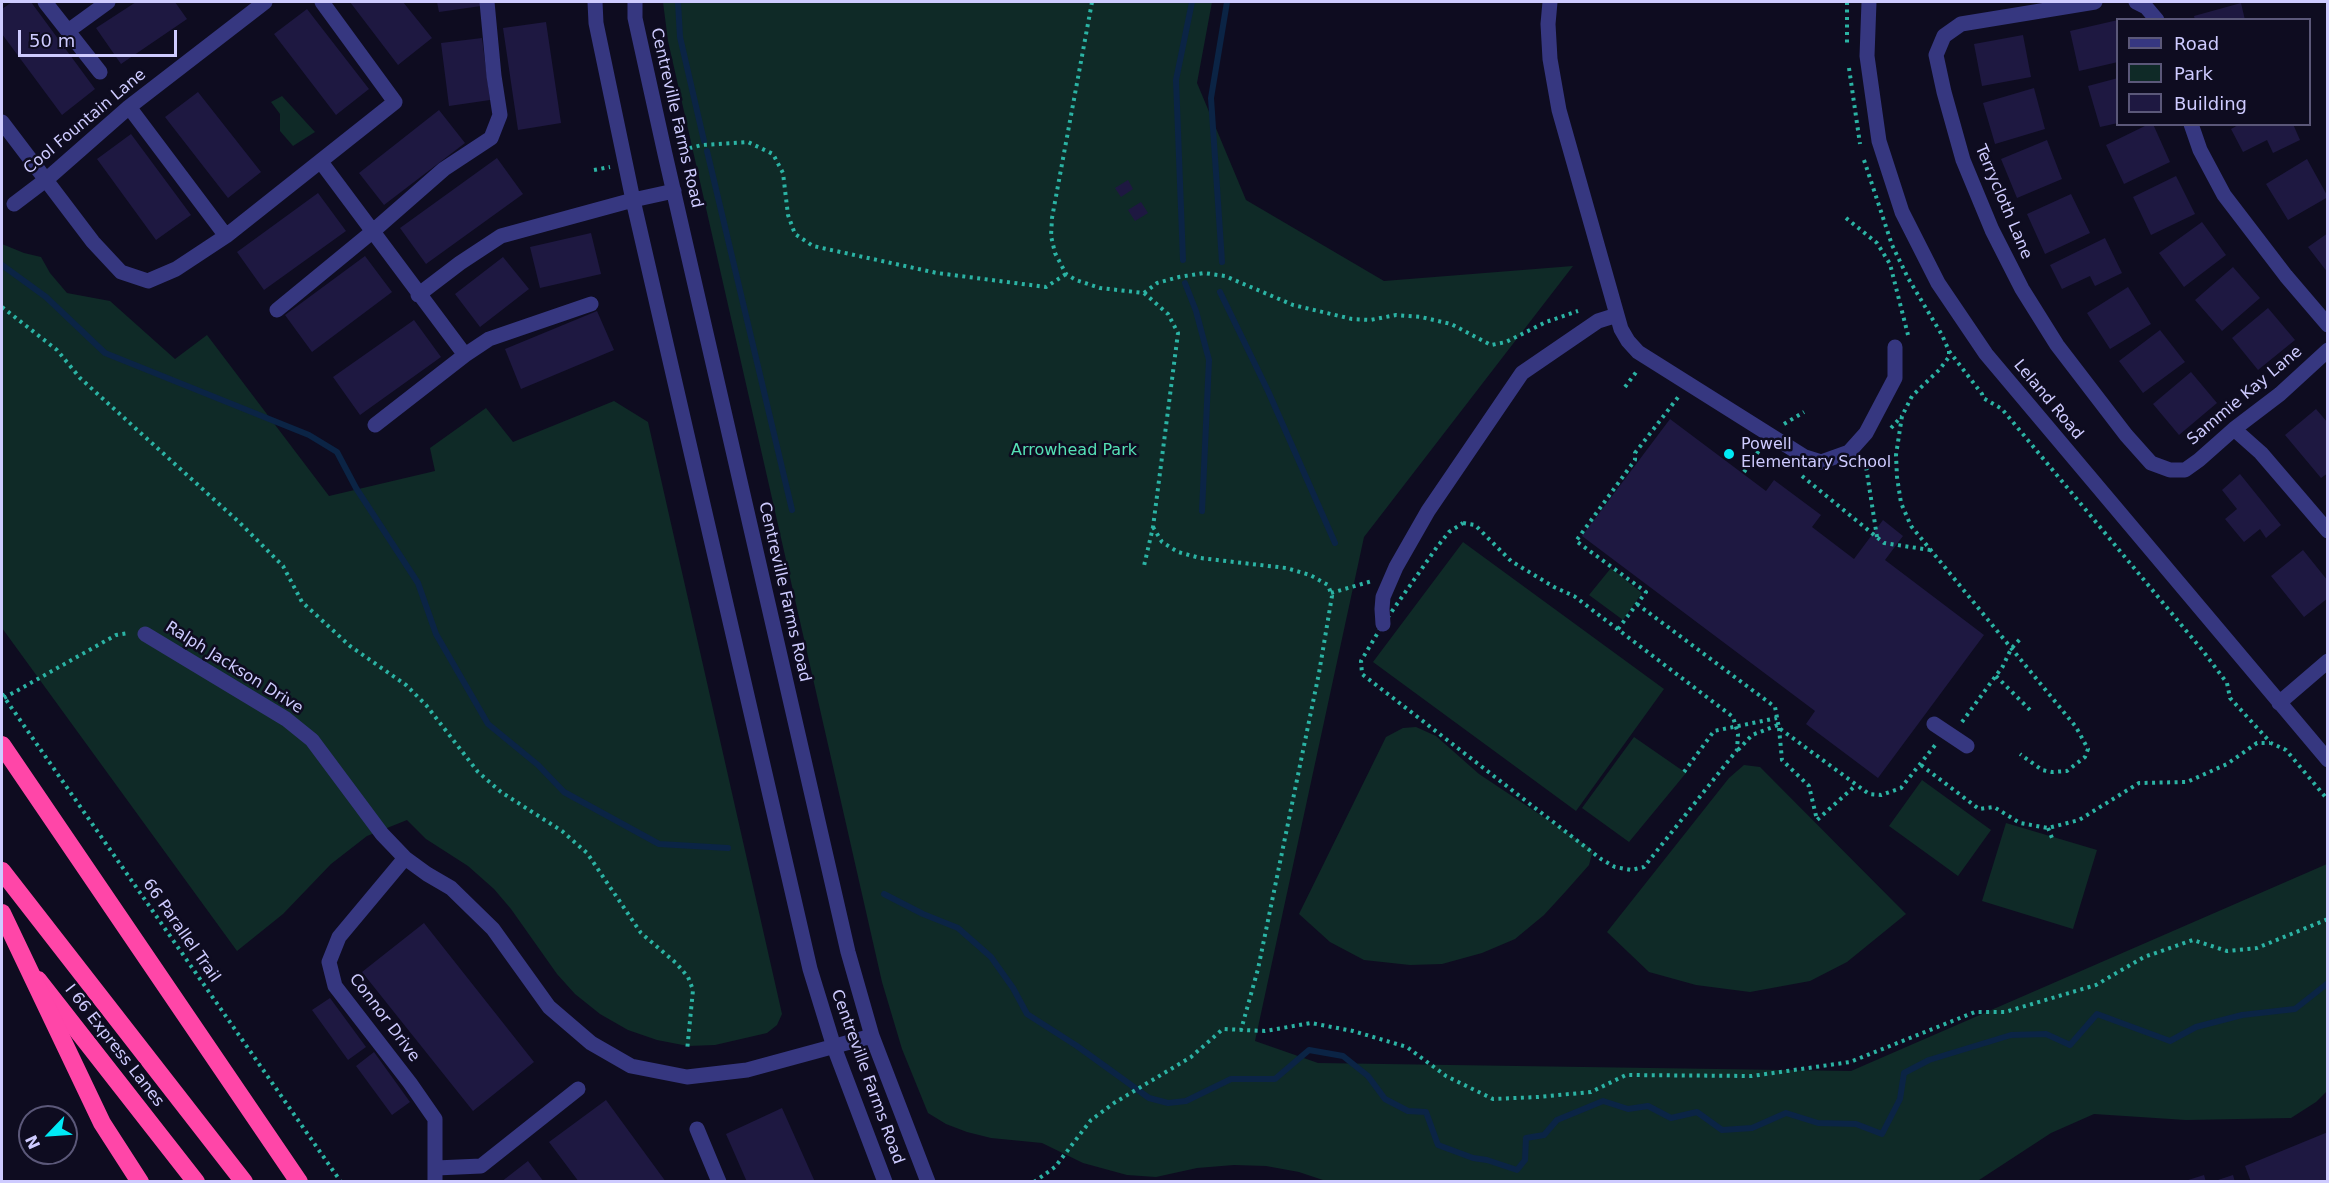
<!DOCTYPE html>
<html>
<head>
<meta charset="utf-8">
<style>
	body { margin:0 }
	#map { position:relative; width:2329px; height:1183px; overflow:hidden; background:#0e0c20; font-family:"DejaVu Sans",sans-serif }
	canvas { display:block }
	.frame { position:absolute; inset:0; border:3px solid #cecbff; pointer-events:none }
	.legend { position:absolute; left:2116px; top:18px; width:195px; height:108px; box-sizing:border-box; background:#0e0c20; border:2px solid #5b5879; margin:0; padding:8px 10px; list-style:none; font-size:18px; color:#cecbff }
	.legend li { display:flex; align-items:center; gap:12px; height:30px }
	.legend b { width:30px; border:2px solid #5b5879 }
	.north { position:absolute; left:18px; top:1105px; width:60px; height:60px; box-sizing:border-box; background:#0e0c20; border:2px solid #5b5879; border-radius:50%; rotate:245deg; font-size:16px; font-weight:700; line-height:24px; text-align:center; color:#cecbff }
	.north::after { content:''; display:block; margin:auto; width:21px; height:27px; background:#00eaf6; clip-path:polygon(50% 0,100% 100%,50% 72%,0 100%) }
	.scale { position:absolute; left:18px; top:30px; width:159px; height:27px; box-sizing:border-box; border:3px solid #cecbff; border-top:0; padding-left:8px; font-size:18px; line-height:21px; white-space:nowrap; color:#cecbff; -webkit-text-stroke:4px #0e0c20; paint-order:stroke }
</style>
</head>
<body>
<div id="map">
<canvas width="2329" height="1183"></canvas>
<div class="frame"></div>
<ul class="legend">
<li><b style="height:8px;background:#363780"></b>Road</li>
<li><b style="height:16px;background:#0f2a27"></b>Park</li>
<li><b style="height:16px;background:#1e1841"></b>Building</li>
</ul>
<div class="north">N</div>
<div class="scale">50 m</div>
</div>
<script>
const ctx = document.querySelector('canvas').getContext('2d');
ctx.lineJoin = 'round';
function fill(path, color) { ctx.fillStyle = color; ctx.fill(path, 'evenodd'); }
const poly = rows => new Path2D(rows.map(r => 'M' + r).join(''));
function stroke(path, color, width, dash) { ctx.strokeStyle = color; ctx.lineWidth = width; ctx.lineCap = dash ? 'butt' : 'round'; ctx.setLineDash(dash || []); ctx.stroke(path); }
function label(font, color, halo, rows, align = 'center') {
  ctx.font = font + ' "DejaVu Sans",sans-serif'; ctx.lineWidth = 5; ctx.setLineDash([]); ctx.textBaseline = 'middle'; ctx.strokeStyle = halo; ctx.fillStyle = color; for (const [text, x, y, turn = 0] of rows) {
    ctx.save(); ctx.translate(x, y); ctx.rotate((+turn || 0) * Math.PI / 180); ctx.textAlign = isNaN(turn) ? turn : align; if (halo) ctx.strokeText(text, 0, 0); ctx.fillText(text, 0, 0); ctx.restore();
  }
}
fill(poly([
	[663,2,1212,2,1197,83,1246,200,1384,281,1573,266,1364,537,1255,1041,1318,1063,1851,1071,2327,864,2327,1091,2316,1102,2291,1118,2186,1120,2094,1114,2051,1133,1976,1182,1329,1182,1299,1172,1266,1166,1234,1165,1197,1168,1156,1177,1127,1175,1083,1163,1042,1143,991,1138,967,1132,946,1124,928,1113,902,1049,882,982,668,41],
	[282,96,315,132,293,146,280,131,280,114,271,102],
	[2,244,24,253,41,257,50,273,67,293,110,301,175,359,207,335,329,496,435,471,430,448,486,408,513,442,614,401,648,422,782,1014,777,1025,767,1033,715,1045,688,1046,657,1040,628,1030,600,1014,575,994,557,974,511,909,494,889,468,866,426,839,407,820,367,836,331,864,283,914,237,951,2,628],
	[1463,542,1664,689,1576,811,1373,662],
	[1611,568,1642,593,1623,620,1589,595],
	[1416,727,1436,736,1479,774,1593,850,1589,865,1566,891,1544,915,1515,939,1482,953,1442,964,1410,965,1364,960,1330,942,1299,914,1386,737,1403,728],
	[1634,737,1686,773,1629,842,1582,808],
	[1744,765,1760,767,1906,914,1847,962,1810,981,1750,992,1696,985,1649,972,1607,932,1729,778],
	[1922,780,1991,830,1958,876,1889,826],
	[2006,823,2097,850,2073,929,1982,901]
]), '#0f2a27');
stroke(poly([
	[678,2,680,37,704,141],
	[707,151,792,510],
	[1183,260,1176,80,1192,2],
	[1222,262,1211,98,1227,2],
	[2,265,46,297,105,353,309,435,337,452,356,488,418,583,436,634,488,724,538,765,564,792,659,844,728,848],
	[1185,283,1196,311,1209,360,1202,511],
	[1220,292,1268,391,1335,543],
	[884,894,923,914,958,928,991,957,1013,988,1027,1014,1077,1046,1149,1098,1168,1103,1186,1101,1231,1079,1275,1079,1309,1050,1343,1056,1368,1076,1385,1099,1408,1111,1426,1112,1438,1145,1473,1158,1487,1160,1517,1170,1525,1160,1526,1138,1544,1135,1557,1120,1603,1101,1628,1109,1648,1106,1671,1118,1697,1112,1722,1130,1752,1128,1786,1113,1818,1123,1856,1124,1882,1134,1900,1099,1904,1073,1929,1060,2011,1035,2046,1034,2070,1045,2097,1014,2170,1041,2196,1027,2242,1015,2295,1009,2328,983]
]), '#0b2445', 6);
fill(poly([
	[12,2,31,2,95,89,62,115,2,34,2,9],
	[136,2,175,2,187,19,121,64,96,28],
	[350,2,403,2,432,38,398,65],
	[437,2,480,2,481,6,439,12],
	[2241,3,2245,20,2195,20,2194,16],
	[307,9,369,89,336,115,274,34],
	[2118,20,2118,62,2079,71,2070,31],
	[546,22,561,123,518,130,503,28],
	[2023,35,2031,77,1982,86,1974,44],
	[482,38,490,100,449,106,441,43],
	[2118,78,2118,123,2100,127,2088,86],
	[2034,88,2045,129,1995,144,1983,103],
	[198,92,261,172,228,198,165,117],
	[439,110,465,143,384,205,359,173],
	[2149,124,2153,124,2170,162,2124,184,2106,145],
	[2240,124,2293,124,2300,140,2273,153,2267,140,2243,152,2231,129],
	[131,134,191,215,156,240,97,159],
	[2047,140,2062,179,2017,198,2001,159],
	[497,158,523,194,426,264,400,228],
	[2307,159,2328,197,2288,220,2266,184],
	[2176,176,2195,214,2151,235,2133,197],
	[1128,180,1133,189,1121,197,1115,188],
	[318,193,346,231,264,290,237,252],
	[2071,194,2090,233,2045,254,2027,214],
	[1141,202,1148,213,1135,221,1128,210],
	[2202,222,2226,255,2184,287,2159,253],
	[591,233,601,274,540,288,530,247],
	[2328,233,2328,273,2308,247],
	[2105,238,2122,273,2095,286,2090,276,2062,289,2050,265],
	[365,256,392,292,312,352,285,315],
	[503,257,529,289,480,327,455,294],
	[2233,267,2260,298,2222,331,2195,300],
	[2128,287,2151,324,2110,349,2087,313],
	[2268,308,2295,340,2258,370,2232,338],
	[597,311,614,350,521,389,505,349],
	[414,320,441,357,360,415,333,377],
	[2160,330,2185,362,2143,393,2119,361],
	[2191,372,2217,403,2179,435,2153,404],
	[2316,409,2328,423,2328,473,2321,478,2285,435],
	[1670,419,1766,491,1774,480,1821,515,1812,527,1854,559,1883,520,1903,536,1885,560,1984,635,1878,778,1806,724,1815,711,1582,536],
	[2240,474,2281,525,2266,538,2260,529,2244,542,2225,519,2237,509,2222,490],
	[2303,550,2328,581,2328,598,2304,617,2271,576],
	[424,923,534,1062,473,1111,362,972],
	[330,998,366,1047,348,1060,312,1010],
	[374,1052,410,1102,392,1115,356,1066],
	[606,1100,666,1182,579,1182,549,1142],
	[782,1108,815,1182,747,1182,726,1134],
	[2328,1132,2328,1182,2251,1182,2245,1166],
	[528,1161,544,1182,501,1182],
	[2204,1175,2206,1182,2185,1182,2185,1181],
	[2233,1175,2235,1182,2216,1182,2215,1181]
]), '#1e1841');
stroke(poly([
	[1092,2,1052,218,1051,236,1055,253,1066,274,1076,280,1100,288,1144,293,1168,314,1178,333,1153,527,1144,566],
	[1847,2,1847,46],
	[1849,68,1860,144],
	[682,150,702,145,748,142,773,154,783,173,788,215,795,234,813,246,937,273,1046,287,1066,274],
	[1864,160,1892,245,1908,278,1942,335,1949,351,1982,394,1983,398,2002,409,2203,651,2227,683,2230,698,2271,743,2286,750,2328,800],
	[594,170,610,167],
	[1846,218,1877,243,1890,264,1908,335],
	[1144,293,1157,283,1179,277,1204,273,1225,276,1293,305,1352,319,1370,320,1396,315,1421,317,1451,324,1491,345,1506,342,1546,322,1578,311],
	[2,307,57,350,80,378,240,523,283,566,302,602,350,646,406,685,426,705,478,772,501,792,562,831,587,853,641,933,676,963,688,977,693,990,687,1051],
	[1949,351,1949,357,1939,370,1912,396,1902,416,1896,455,1897,477,1901,503,1911,526,2076,727,2088,749,2085,757,2067,771,2052,772,2042,770,2020,754],
	[1625,387,1637,371],
	[1784,424,1804,412],
	[1891,428,1902,416],
	[1865,460,1877,537],
	[1744,472,1760,449],
	[1802,476,1884,543,1930,550],
	[1463,523,1475,525,1511,561,1554,587,1574,596,1733,717,1738,734,1737,750,1644,867,1631,870,1615,867,1601,859,1362,674,1361,661,1383,624,1437,547,1449,532,1463,523],
	[1153,527,1162,542,1178,552,1200,558,1286,568,1310,575,1328,585,1332,596,1319,673,1258,969,1241,1030],
	[1331,593,1372,581],
	[1637,604,1775,707,1779,728,1869,794,1881,795,1901,788,1936,744],
	[1618,629,1646,592,1576,541,1635,460,1635,453,1679,396],
	[1996,676,2032,712],
	[2,694,341,1182],
	[4,698,116,635,128,633],
	[1962,722,2003,666,2011,649,2022,637],
	[1779,728,1782,760,1809,786,1817,820,1856,785],
	[1738,750,1752,735,1778,725],
	[1921,765,1979,809,1994,807,2020,823,2048,828,2079,820,2139,783,2187,782,2227,764,2257,743,2270,743],
	[1684,772,1714,731,1777,718],
	[2048,828,2052,838],
	[1034,1182,1055,1167,1091,1120,1114,1103,1191,1057,1223,1029,1265,1031,1311,1023,1353,1031,1407,1047,1446,1076,1493,1099,1538,1097,1591,1092,1626,1075,1752,1076,1850,1062,1975,1012,2005,1012,2096,985,2144,957,2193,940,2227,951,2257,948,2328,919]
]), '#2bb3a4', 4, [3, 4.5]);
stroke(poly([
	[45,2,100,72],
	[595,2,596,23,633,200,810,969,834,1047,885,1182],
	[635,2,635,18,665,154,848,952,872,1036,928,1182],
	[1550,2,1548,24,1550,59,1559,110,1621,329,1628,341,1638,352,1805,457,1821,462,1849,452,1866,433,1895,378,1895,347],
	[1869,2,1867,56,1879,141,1902,212,1938,283,1986,354,2328,760],
	[2095,2,1961,24,1944,36,1936,55,1944,92,1963,160,1992,230,2022,289,2057,345,2126,435,2151,463,2170,470,2185,470,2199,460,2234,429,2280,394,2328,350],
	[2136,2,2146,7,2157,20],
	[68,31,108,2],
	[129,107,226,236],
	[2,122,93,242,121,272,148,281,176,269,226,236,395,102,322,2],
	[2191,124,2200,150,2224,195,2286,276,2328,325],
	[321,162,465,355],
	[14,204,47,179,129,107,265,2],
	[418,295,460,263,501,236,633,200,674,191],
	[277,310,372,232,444,169,491,138,500,115,494,76,487,2],
	[375,425,465,355,489,339,591,304],
	[2234,429,2261,453,2328,531],
	[1383,624,1382,609,1383,597,1396,567,1428,511,1522,373,1598,321,1617,315],
	[145,634,286,719,312,740,382,834,405,858,427,874,451,888,493,929,549,1007,591,1043,631,1066,687,1077,747,1070,872,1036],
	[2279,703,2328,661],
	[1934,724,1967,746],
	[405,858,339,937,329,962,335,986,410,1083,435,1119,435,1182],
	[697,1129,719,1182],
	[436,1168,481,1166,578,1089]
]), '#363780', 15);
stroke(poly([
	[2,745,299,1182],
	[2,871,244,1182],
	[38,980,196,1182]
]), '#ff46a8', 18);
stroke(poly([
	[2,913,102,1123,140,1182]
]), '#ff46a8', 18);
for (const [x, y, r, color] of [
	[1729,454,6,"#00eaf6"]
]) { const dot = new Path2D(); dot.arc(x, y, r, 0, 2 * Math.PI); ctx.fillStyle = color; ctx.fill(dot); stroke(dot, '#0e0c20', 2); }
label('16px', '#cecbff', '#0e0c20', [
	["Centreville Farms Road",676,118,77],
	["Cool Fountain Lane",85,122,-40],
	["Terrycloth Lane",2003,202,67],
	["Sammie Kay Lane",2245,396,-40],
	["Leland Road",2048,400,50],
	["Centreville Farms Road",784,592,77],
	["Ralph Jackson Drive",234,668,32],
	["66 Parallel Trail",181,931,55],
	["Connor Drive",384,1018,53],
	["I 66 Express Lanes",114,1046,52],
	["Centreville Farms Road",867,1077,70]
]);
label('16px', '#cecbff', '#0e0c20', [
	["Powell",1741,445],
	["Elementary School",1741,463]
], 'left');
label('16px', '#55e1b6', '#0e0c20', [
	["Arrowhead Park",1074,451]
]);
</script>
</body>
</html>
